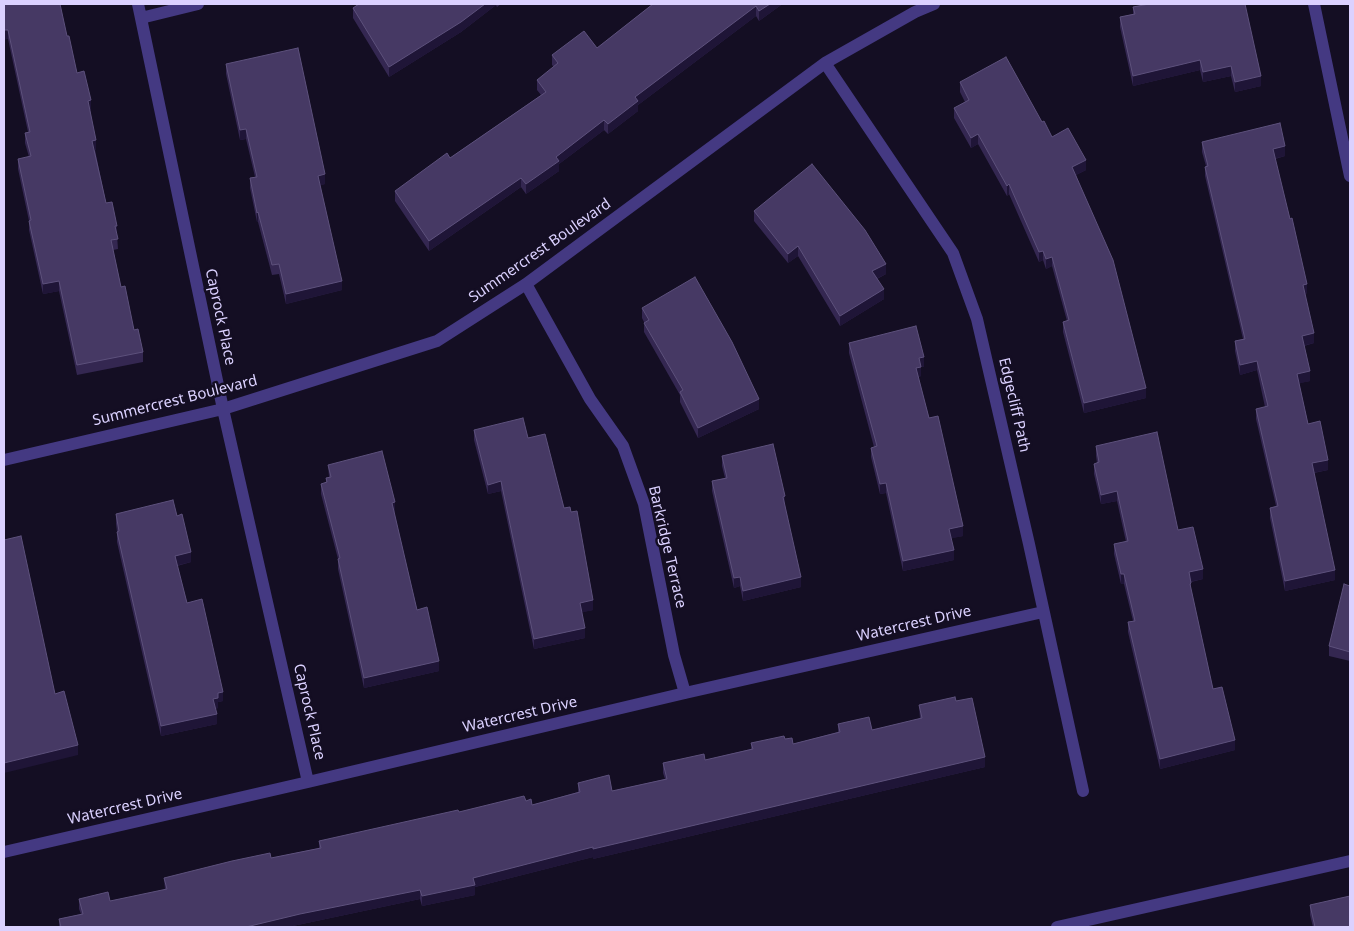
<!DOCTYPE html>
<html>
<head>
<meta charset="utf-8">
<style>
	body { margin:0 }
	#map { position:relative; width:1354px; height:931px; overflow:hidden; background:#140e23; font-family:"Noto Sans",sans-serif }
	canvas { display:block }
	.frame { position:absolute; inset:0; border:5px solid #dbd1ff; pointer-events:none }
</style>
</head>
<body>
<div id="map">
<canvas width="1354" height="931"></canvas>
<div class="frame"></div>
</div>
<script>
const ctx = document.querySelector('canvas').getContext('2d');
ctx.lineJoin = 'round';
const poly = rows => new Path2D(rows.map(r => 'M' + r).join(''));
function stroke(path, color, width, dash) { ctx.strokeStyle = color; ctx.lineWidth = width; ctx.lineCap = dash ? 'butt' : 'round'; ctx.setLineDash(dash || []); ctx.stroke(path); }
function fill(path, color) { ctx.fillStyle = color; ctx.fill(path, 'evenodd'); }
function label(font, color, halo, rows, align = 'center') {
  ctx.font = font + ' "Noto Sans",sans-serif'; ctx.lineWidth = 5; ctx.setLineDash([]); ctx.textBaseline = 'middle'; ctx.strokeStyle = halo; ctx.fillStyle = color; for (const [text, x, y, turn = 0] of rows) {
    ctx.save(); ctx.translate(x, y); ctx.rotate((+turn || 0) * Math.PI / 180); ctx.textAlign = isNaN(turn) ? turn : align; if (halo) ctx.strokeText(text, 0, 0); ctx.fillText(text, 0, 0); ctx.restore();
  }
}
stroke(poly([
	[138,4,223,409,308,782],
	[1314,4,1350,176],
	[141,18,198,4],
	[825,63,953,253,977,319,1029,544,1083,791],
	[526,284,590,399,623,446,644,504,674,655,685,693],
	[4,460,223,409,437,341,526,284,825,63,915,12,934,4],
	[4,852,308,782,685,693,1043,612],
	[1057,927,1350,861]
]), '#443982', 12);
fill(poly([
	[4,4,67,36,77,73,91,110,90,110,96,150,95,150,106,203,117,235,118,249,113,250,121,287,134,330,143,352,143,362,77,375,59,291,43,294,29,230,29,221,18,169,18,159,29,157,25,143,25,133,28,132,8,39],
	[359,4,501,4,497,7,496,5,461,32,389,77,353,18,353,8],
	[653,4,781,4,781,5,759,21,756,16,638,105,638,111,608,134,604,130,559,164,559,171,526,194,521,187,429,251,395,201,395,191,450,158,541,95,537,90,537,80,554,67,552,65,552,55,597,48],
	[1149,4,1261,86,1235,92,1231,76,1203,82,1200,70,1133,86,1120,27,1120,17,1133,14,1133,7],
	[226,64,325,184,320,185,342,290,286,304,279,274,272,275,258,222,257,222,250,188,250,178,255,177,246,139,240,140,226,74],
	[960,82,1042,122,1052,137,1086,170,1076,175,1146,398,1084,413,1063,332,1063,322,1067,321,1052,266,1046,269,1043,260,1039,262,1009,194,1007,196,978,144,971,148,954,118,954,108,965,102,960,92],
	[1202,142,1285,156,1275,159,1307,293,1305,294,1314,343,1304,346,1310,381,1299,383,1308,424,1328,470,1314,473,1335,580,1285,591,1270,518,1270,508,1276,506,1256,419,1256,409,1265,407,1257,370,1240,375,1235,351,1235,341,1243,339,1205,176,1205,167,1206,166,1202,152],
	[754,211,886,274,877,279,884,299,840,326,798,256,788,263,754,221],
	[642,308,759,409,698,438,680,402,680,395,644,332,644,322,642,318],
	[849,343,924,367,921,367,921,376,918,377,929,418,963,536,951,538,954,560,903,571,886,493,880,494,871,457,871,448,874,447,849,353],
	[474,430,528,438,564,508,593,610,582,612,585,638,534,649,501,491,488,494,474,440],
	[1096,446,1178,530,1203,579,1191,582,1191,590,1213,689,1235,750,1160,769,1128,632,1128,622,1133,621,1124,584,1121,584,1114,554,1114,544,1126,542,1117,501,1101,504,1094,474,1094,464,1097,463,1096,456],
	[722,456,785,506,801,587,743,601,740,586,734,588,712,491,712,481,725,478,722,466],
	[328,465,395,512,394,512,417,610,439,671,364,688,338,569,338,559,321,494,321,484,326,483,326,478,329,477],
	[116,514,177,516,191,562,177,566,187,603,223,701,218,702,218,708,215,709,217,724,161,736,117,542,117,532,116,524],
	[1350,586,1350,661,1329,656,1329,646],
	[956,701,985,767,593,859,593,857,475,887,475,895,422,906,420,899,288,927,59,927,59,919,81,914,79,909,79,899,110,901,165,890,164,878,271,858,319,848,319,841,459,812,526,801,532,805,578,792,578,783,612,791,665,779,663,773,663,763,705,760,751,749,751,743,785,739,793,744,838,732,838,724,872,730,920,719,919,705],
	[1310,905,1350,927,1313,927,1310,915]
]), '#342751');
fill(poly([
	[485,4,496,4,496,5,461,32,389,77,389,67],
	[770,4,781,4,781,5,759,21,759,11],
	[756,6,756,16,638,105,638,111,608,134,608,124,635,97],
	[4,30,8,30,8,39,4,40],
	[1200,60,1200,70,1133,86,1133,76],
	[1231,66,1231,76,1203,82,1203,72],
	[1261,76,1261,86,1235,92,1235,82],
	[91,100,91,110,88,111,88,101],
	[604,120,604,130,559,164,559,171,526,194,526,184,556,157],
	[246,129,246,139,240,140,240,130],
	[978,134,978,144,971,148,971,138],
	[96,140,96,150,92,151,92,141],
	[1285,146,1285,156,1273,159,1273,149],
	[1086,160,1086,170,1072,177,1072,167],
	[325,174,325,184,318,186,318,176],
	[521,178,521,187,429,251,429,241],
	[1009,184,1009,194,1007,196,1007,186],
	[258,212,258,222,257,222,257,213],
	[115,226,117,226,117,235,115,236],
	[798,246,798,256,788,263,788,254],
	[1043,251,1043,260,1039,262,1039,252],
	[1052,257,1052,266,1046,269,1046,259],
	[886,264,886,274,872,281,872,271],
	[59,281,59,291,43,294,43,284],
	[342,281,342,290,286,304,286,294],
	[1307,284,1307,293,1303,295,1303,285],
	[884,289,884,299,840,326,840,316],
	[1314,333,1314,343,1302,346,1302,336],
	[924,357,924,367,921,367,921,376,916,378,916,368,919,358],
	[1257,361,1257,370,1240,375,1240,365],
	[1310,371,1310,381,1297,384,1297,374],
	[1146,388,1146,398,1084,413,1084,403],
	[759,399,759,409,698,438,698,428],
	[1328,460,1328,470,1312,473,1312,463],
	[501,481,501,491,488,494,488,485],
	[886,483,886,493,880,494,880,484],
	[1117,491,1117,501,1101,504,1101,495],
	[785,496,785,506,783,506,783,497],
	[395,502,395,512,392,513,392,503],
	[963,526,963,536,949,539,949,529],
	[954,550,954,560,903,571,903,561],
	[191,552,191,562,175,566,175,556],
	[1203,569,1203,579,1189,582,1189,572],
	[1335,570,1335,580,1285,591,1285,581],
	[1121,574,1124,574,1124,584,1121,584],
	[740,577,740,586,734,588,734,578],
	[801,577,801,587,743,601,743,591],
	[593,600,593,610,580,613,580,603],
	[585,628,585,638,534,649,534,639],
	[439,661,439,671,364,688,364,678],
	[223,692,223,701,218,702,218,708,213,709,213,699,218,693],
	[217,714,217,724,161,736,161,726],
	[1235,740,1235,750,1160,769,1160,759],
	[78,745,78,755,4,773,4,763],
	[985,757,985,767,593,859,593,849],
	[593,847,593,857,475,887,475,895,422,906,422,896,473,878],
	[420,890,420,899,288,927,246,927,300,914]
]), '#1f1537');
const building = poly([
	[4,4,60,4,67,36,69,36,77,73,84,71,91,100,88,101,96,140,92,141,106,203,112,202,117,226,115,226,118,239,111,240,121,287,125,286,134,330,138,329,143,352,77,365,59,281,43,284,29,221,31,220,18,159,31,156,25,133,30,132,8,30,4,30,4,4],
	[359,4,485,4,461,22,389,67,353,8,359,4],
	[653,4,770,4,759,11,756,6,635,97,638,101,608,124,604,120,556,157,559,161,526,184,521,178,429,241,395,191,447,153,450,158,546,92,537,80,558,63,552,55,584,31,597,48,653,4],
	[1149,4,1245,4,1261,76,1235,82,1231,66,1203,72,1200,60,1133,76,1120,17,1135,14,1133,7,1149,4],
	[298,48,325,174,318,176,342,281,286,294,279,264,272,265,258,212,257,213,250,178,257,177,246,129,240,130,226,64,298,48],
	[1006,57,1042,122,1044,121,1052,137,1068,128,1086,160,1072,167,1113,260,1146,388,1084,403,1063,322,1069,320,1052,257,1046,259,1043,251,1039,252,1009,184,1007,186,978,134,971,138,954,108,969,100,960,82,1006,57],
	[1280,123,1285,146,1273,149,1290,219,1292,218,1307,284,1303,285,1314,333,1302,336,1310,371,1297,374,1308,424,1320,421,1328,460,1312,463,1335,570,1285,581,1270,508,1278,506,1256,409,1268,406,1257,361,1240,365,1235,341,1245,339,1205,167,1208,166,1202,142,1280,123],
	[812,164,865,230,886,264,872,271,884,289,840,316,798,246,788,254,754,211,812,164],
	[695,277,732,342,759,399,698,428,680,392,683,390,644,323,649,320,642,308,695,277],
	[916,326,924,357,919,358,921,367,916,368,929,418,938,416,963,526,949,529,954,550,903,561,886,483,880,484,871,448,877,446,849,343,916,326],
	[523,418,528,438,545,434,564,508,570,507,571,512,577,511,593,600,580,603,585,628,534,639,501,481,488,485,474,430,523,418],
	[1157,432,1178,530,1193,527,1203,569,1189,572,1191,583,1190,584,1213,689,1222,687,1235,740,1160,759,1128,622,1135,621,1124,574,1121,574,1114,544,1128,541,1117,491,1101,495,1094,464,1099,462,1096,446,1157,432],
	[773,444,785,496,783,497,801,577,743,591,740,577,734,578,712,481,727,478,722,456,773,444],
	[382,451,395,502,392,503,417,610,427,607,439,661,364,678,338,559,340,558,321,484,327,482,326,478,331,477,328,465,382,451],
	[173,500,177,516,182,514,191,552,175,556,187,603,202,599,223,692,218,693,218,698,213,699,217,714,161,726,117,532,119,531,116,514,173,500],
	[21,536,55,694,64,691,78,745,4,763,4,540,21,536],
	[1344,584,1350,586,1350,652,1329,646,1344,584],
	[955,697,956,701,972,698,985,757,593,849,593,847,473,878,475,885,422,896,420,890,300,914,246,927,61,927,59,919,83,914,79,899,108,892,110,901,167,889,164,878,232,861,270,853,271,858,321,848,319,841,458,810,459,812,524,796,526,801,531,799,532,805,580,792,578,783,609,775,612,791,667,779,663,763,704,754,705,760,753,749,751,743,784,736,785,739,792,738,793,744,840,732,838,724,869,717,872,730,922,718,919,705,955,697],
	[1350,896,1350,927,1313,927,1315,927,1310,905,1350,896]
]);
fill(building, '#463964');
stroke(building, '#5d517c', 1);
label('15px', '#dbd1ff', '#140e23', [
	["Summercrest Boulevard",540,251,-35],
	["Caprock Place",220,317,78],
	["Summercrest Boulevard",175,401,-14],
	["Edgecliff Path",1014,405,77],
	["Barkridge Terrace",667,547,77],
	["Watercrest Drive",914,624,-13],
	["Caprock Place",309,712,77],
	["Watercrest Drive",520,715,-13],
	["Watercrest Drive",125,807,-13]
]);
</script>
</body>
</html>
